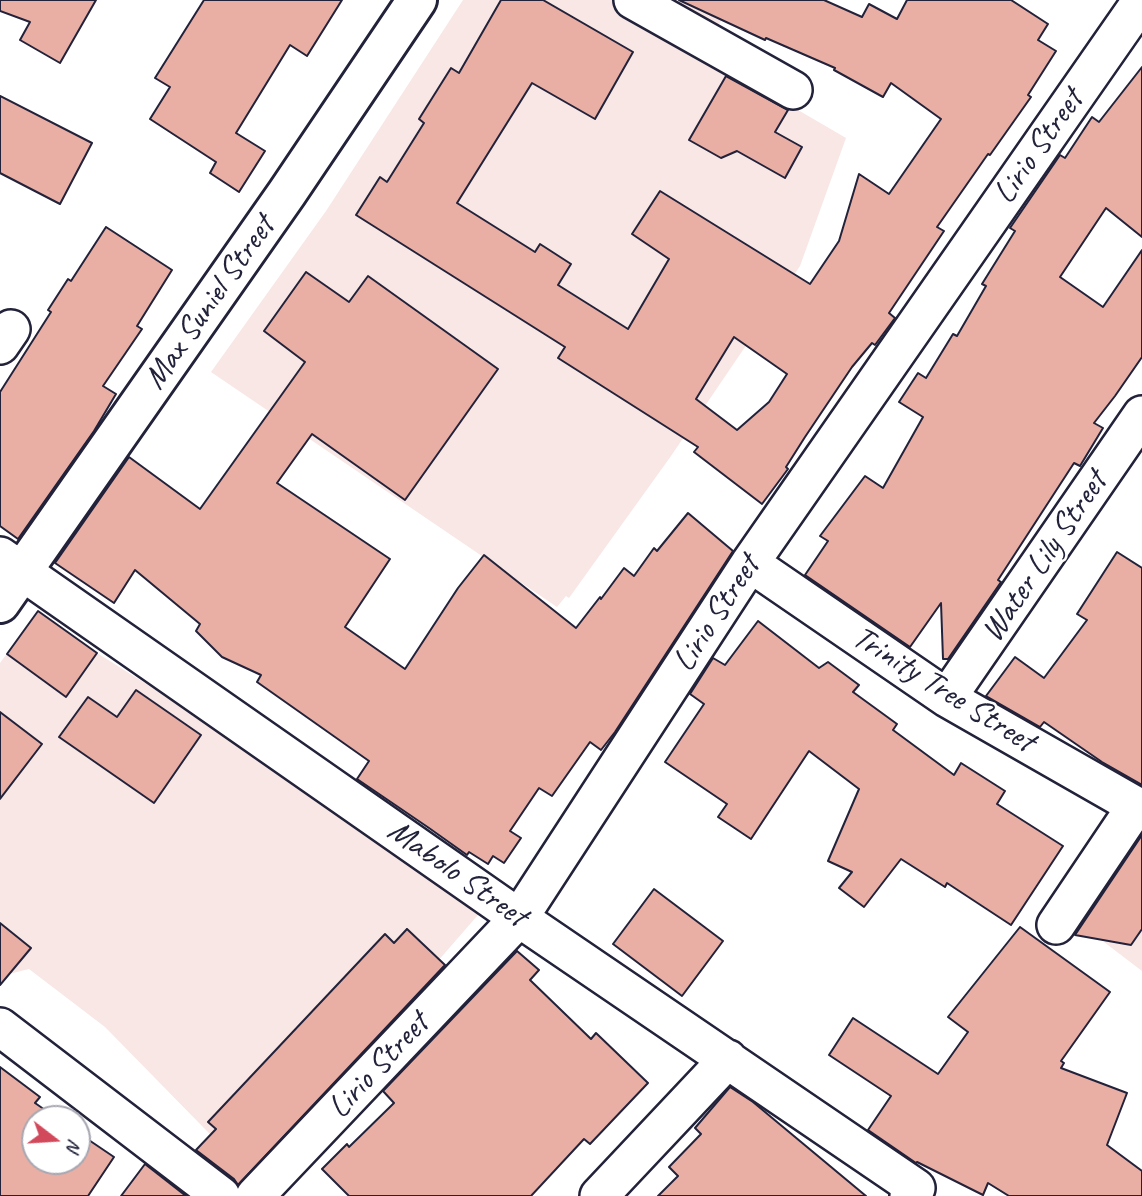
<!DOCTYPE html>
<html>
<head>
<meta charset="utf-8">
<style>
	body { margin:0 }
	#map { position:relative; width:1142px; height:1196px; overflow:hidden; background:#fff; font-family:Caveat,sans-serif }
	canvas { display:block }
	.north { position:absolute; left:21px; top:1105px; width:70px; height:70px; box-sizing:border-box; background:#fff; border:2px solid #a7a7b1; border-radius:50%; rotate:107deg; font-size:19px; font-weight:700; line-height:28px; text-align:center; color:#22223b }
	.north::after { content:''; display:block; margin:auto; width:24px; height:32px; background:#d1495b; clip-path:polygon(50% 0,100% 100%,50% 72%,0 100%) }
</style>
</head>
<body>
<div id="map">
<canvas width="1142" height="1196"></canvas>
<div class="north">N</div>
</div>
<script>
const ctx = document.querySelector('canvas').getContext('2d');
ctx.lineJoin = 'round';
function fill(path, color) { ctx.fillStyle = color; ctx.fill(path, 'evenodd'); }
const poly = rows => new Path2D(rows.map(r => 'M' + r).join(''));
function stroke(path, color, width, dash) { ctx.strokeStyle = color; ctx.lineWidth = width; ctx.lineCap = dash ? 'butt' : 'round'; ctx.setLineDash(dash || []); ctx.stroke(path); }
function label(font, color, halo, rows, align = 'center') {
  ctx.font = font + ' Caveat,sans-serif'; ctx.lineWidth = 5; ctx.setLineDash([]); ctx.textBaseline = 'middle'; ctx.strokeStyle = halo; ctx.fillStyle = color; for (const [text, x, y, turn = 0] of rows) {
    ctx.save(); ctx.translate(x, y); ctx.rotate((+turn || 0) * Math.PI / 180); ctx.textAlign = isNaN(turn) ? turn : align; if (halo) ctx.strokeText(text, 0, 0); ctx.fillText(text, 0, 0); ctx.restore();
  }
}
fill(poly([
	[463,0,733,0,702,54,846,138,800,266,671,456,569,598,566,596,557,607,211,372,326,211],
	[38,611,97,653,218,729,484,908,251,1176,105,1027,29,969,9,974,0,986,0,663],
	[1142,853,1142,971,1104,942,1141,897]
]), '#f8e7e4');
const building = poly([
	[0,0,96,0,60,63,20,40,30,22,0,11,0,0],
	[204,0,342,0,307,56,290,45,236,133,265,151,239,192,210,173,216,162,150,119,170,87,155,78,204,0],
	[501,0,543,0,633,52,595,119,532,83,457,203,535,252,540,244,571,264,558,285,628,329,669,259,632,234,660,191,810,284,839,241,859,174,889,194,941,119,891,83,883,97,834,70,835,68,766,38,765,40,679,0,824,0,862,17,869,4,897,19,907,0,1011,0,1048,24,1038,40,1056,51,1028,95,1031,97,990,155,988,154,937,227,944,231,889,313,895,318,875,345,872,343,852,367,805,437,786,467,788,469,762,504,694,452,698,447,558,358,565,347,356,215,380,177,387,182,424,123,419,119,451,68,459,73,501,0],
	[734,337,787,374,769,402,737,430,696,399,734,337],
	[1142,67,1142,237,1106,208,1060,277,1103,307,1142,250,1142,357,1115,396,1094,423,1103,428,1080,466,1074,463,998,580,1001,582,948,659,943,659,941,603,910,647,805,575,828,541,820,536,865,476,883,488,923,417,899,402,918,373,926,378,953,334,957,336,986,286,982,284,1015,231,1010,228,1060,155,1065,158,1092,117,1099,122,1142,67],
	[726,76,788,110,775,132,802,147,785,178,737,151,721,158,689,140,726,76],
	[0,96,92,143,60,204,0,173,0,96],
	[106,227,172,270,137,326,142,329,103,386,116,394,94,431,18,539,0,526,0,392,51,312,48,310,68,279,71,281,106,227],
	[306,272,349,302,368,276,498,369,405,500,312,434,277,483,390,559,345,627,405,669,458,588,484,555,576,628,600,597,601,599,624,568,634,576,654,548,657,551,688,513,733,551,615,732,601,750,590,742,552,796,539,788,510,831,521,838,504,863,493,856,488,864,469,852,467,855,429,828,357,779,369,761,257,682,261,675,222,657,196,631,200,624,135,570,114,603,55,563,129,457,200,509,305,362,264,331,306,272],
	[1117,552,1142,568,1142,785,1102,762,1044,722,1040,727,986,696,1015,657,1044,678,1087,620,1077,614,1117,552],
	[38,611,97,653,66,697,7,654,38,611],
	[758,621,819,668,828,662,859,685,853,692,897,724,893,730,954,775,961,763,1005,791,997,804,1063,846,1011,925,947,883,945,887,901,859,864,907,839,888,852,872,828,861,859,789,809,751,751,839,718,817,727,804,665,762,704,704,690,694,713,658,725,665,758,621],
	[136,690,201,735,154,803,59,737,88,697,117,717,136,690],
	[0,712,42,744,0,799,0,712],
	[1142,835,1142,929,1131,945,1075,935,1142,835],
	[654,889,723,941,682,996,613,944,654,889],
	[0,923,31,948,0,985,0,923],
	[1020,927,1110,992,1061,1061,1064,1063,1061,1068,1127,1093,1107,1145,1142,1171,1142,1196,1009,1196,988,1183,983,1195,917,1162,916,1163,868,1130,891,1096,829,1055,853,1018,938,1074,968,1032,948,1017,1020,927],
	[407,929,445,965,238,1185,234,1179,196,1150,216,1129,208,1122,385,934,394,943,407,929],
	[517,951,539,970,530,980,591,1039,596,1033,648,1083,590,1144,584,1139,531,1196,349,1196,322,1169,347,1144,349,1147,394,1103,383,1091,517,951],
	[0,1067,40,1097,35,1103,58,1119,35,1119,35,1161,77,1161,77,1132,114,1157,88,1196,0,1196,0,1067],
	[730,1087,753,1102,866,1196,658,1196,678,1176,669,1167,701,1134,695,1128,730,1087],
	[145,1164,186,1196,121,1196,145,1164]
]);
fill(building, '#e9afa5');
stroke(building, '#22223b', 2);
const street = poly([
	[633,0,793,90],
	[0,345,11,329],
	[0,556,519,918,916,1188,909,1196],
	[750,563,947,698,1136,806,1142,808],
	[947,698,1142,415],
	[1056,925,1136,806],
	[0,1027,221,1196],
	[255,1196,519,918,750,563,1142,0],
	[599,1196,728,1059]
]);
const secondary = poly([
	[0,603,287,193,417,0]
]);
stroke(street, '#22223b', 42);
stroke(secondary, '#22223b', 44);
stroke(street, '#fff', 37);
stroke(secondary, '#fff', 38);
label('33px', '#22223b', '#fff', [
	["Lirio Street",1039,147,-55],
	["Max Suniel Street",210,303,-55],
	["Water Lily Street",1045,557,-56],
	["Lirio Street",717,614,-57],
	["Trinity Tree Street",943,690,32],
	["Mabolo Street",457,874,35],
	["Lirio Street",379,1066,-47]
]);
</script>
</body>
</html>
